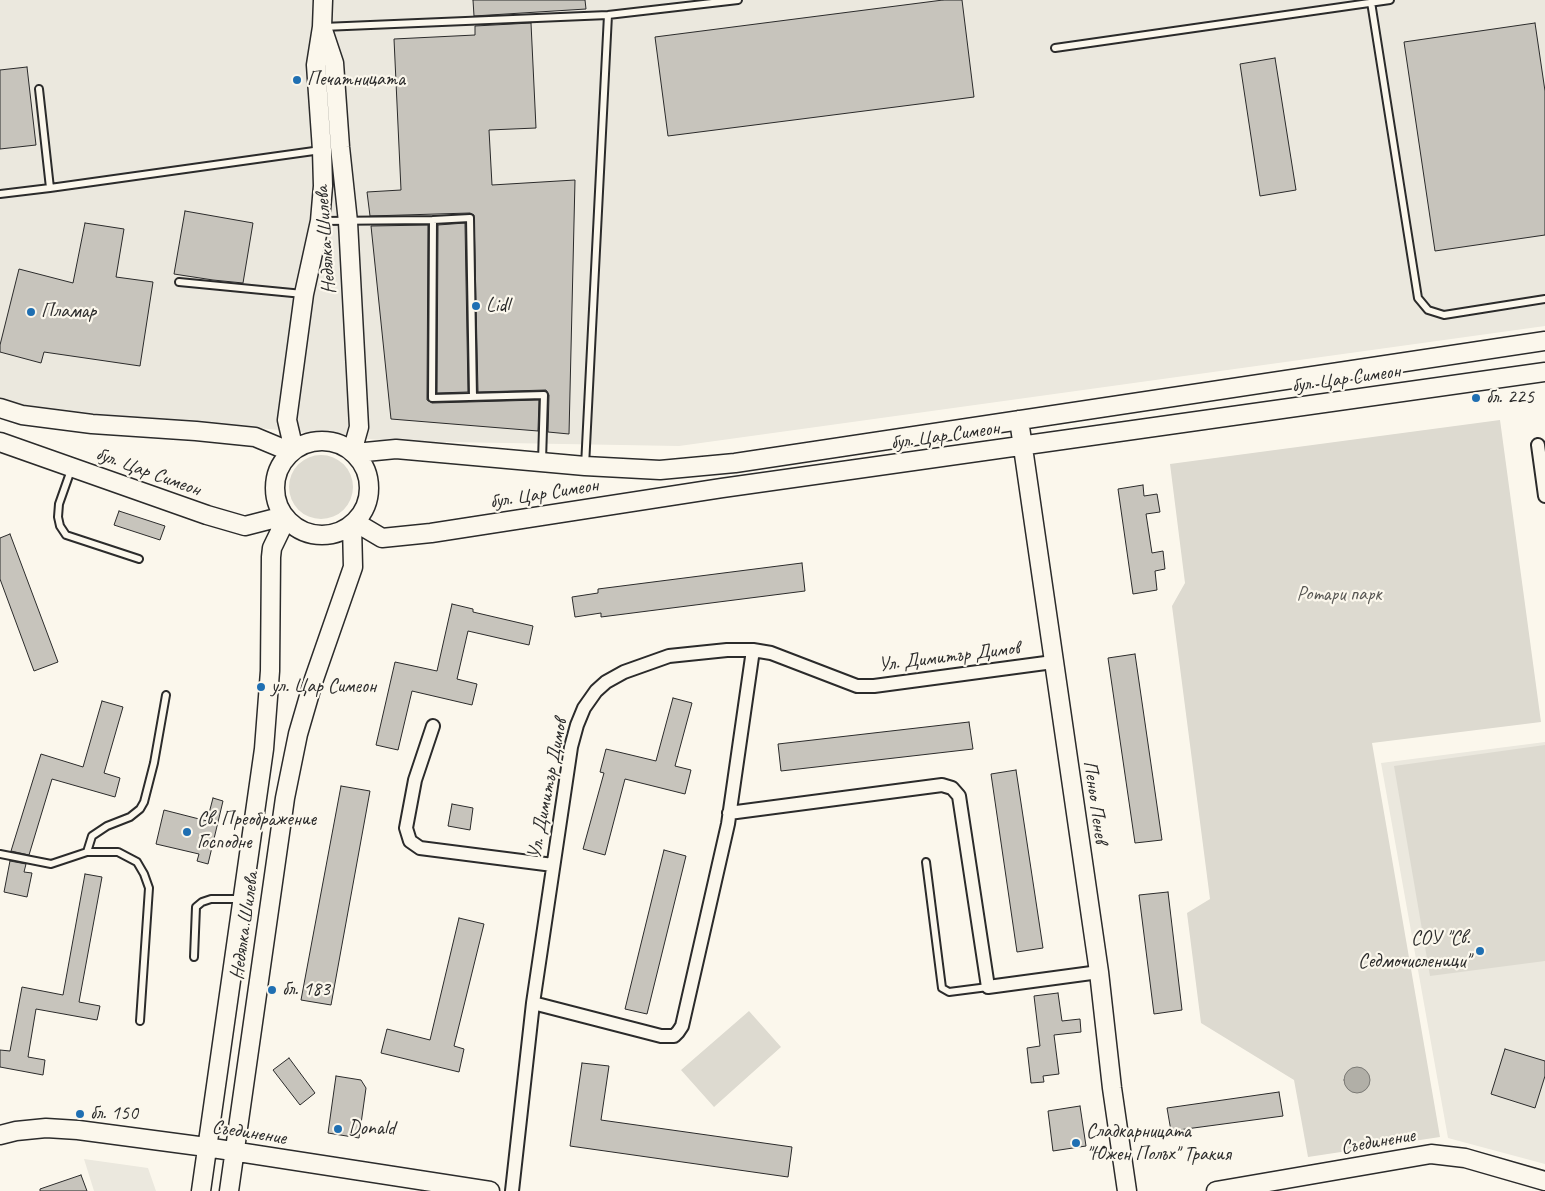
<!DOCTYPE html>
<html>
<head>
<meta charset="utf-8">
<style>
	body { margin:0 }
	canvas { display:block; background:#fbf7ec }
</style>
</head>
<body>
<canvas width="1545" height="1191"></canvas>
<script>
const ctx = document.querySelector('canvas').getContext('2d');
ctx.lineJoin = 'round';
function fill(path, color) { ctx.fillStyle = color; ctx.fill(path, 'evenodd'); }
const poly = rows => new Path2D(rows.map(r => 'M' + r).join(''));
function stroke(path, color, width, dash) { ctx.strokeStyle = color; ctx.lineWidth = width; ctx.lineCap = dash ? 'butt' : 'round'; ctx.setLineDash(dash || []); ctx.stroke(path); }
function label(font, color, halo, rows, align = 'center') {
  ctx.font = font + ' Caveat,sans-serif'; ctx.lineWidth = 4.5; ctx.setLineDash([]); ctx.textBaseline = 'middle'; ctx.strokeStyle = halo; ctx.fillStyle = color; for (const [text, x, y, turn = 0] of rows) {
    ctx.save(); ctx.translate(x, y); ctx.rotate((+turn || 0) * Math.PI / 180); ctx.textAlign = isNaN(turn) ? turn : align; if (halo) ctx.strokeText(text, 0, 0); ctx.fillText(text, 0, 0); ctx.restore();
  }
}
fill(poly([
	[0,0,1545,0,1545,326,679,446,390,441,259,428,0,405],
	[1545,742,1545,1164,1448,1138,1381,763],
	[84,1159,148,1168,156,1191,94,1191]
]), '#ebe8de');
fill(poly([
	[1500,420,1541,722,1372,743,1440,1137,1308,1157,1294,1080,1201,1023,1187,913,1210,899,1172,606,1185,583,1170,464],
	'289 487a32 32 0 1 1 64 0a32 32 0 1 1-64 0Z',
	[1545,745,1545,961,1430,976,1394,766],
	[749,1011,781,1047,714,1107,681,1070]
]), '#dddad0');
const water = poly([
	'1344 1080a13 13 0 1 1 26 0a13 13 0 1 1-26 0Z'
]);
fill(water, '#b1afa7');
stroke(water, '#7b7a75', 1);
const building = poly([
	[473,0,585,0,586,9,474,16,473,0],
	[943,0,962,0,974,97,668,136,655,37,943,0],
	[531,23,536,128,489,130,492,185,575,180,569,434,548,432,549,395,546,390,478,392,474,215,470,213,370,216,367,192,401,190,394,39,475,35,475,26,531,23],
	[1535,23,1545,91,1545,235,1435,251,1404,42,1535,23],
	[1275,58,1296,190,1260,196,1240,64,1275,58],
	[27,67,36,145,0,149,0,70,27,67],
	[185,211,253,223,243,283,213,280,174,274,185,211],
	[85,223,124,229,116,277,153,282,140,366,44,352,41,363,0,352,0,345,19,269,73,283,85,223],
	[465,223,468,392,437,393,438,225,465,223],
	[428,225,427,400,432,403,539,400,538,431,391,419,371,226,428,225],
	[1143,485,1144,496,1157,494,1160,512,1146,514,1152,553,1163,551,1165,569,1155,571,1157,590,1133,594,1118,489,1143,485],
	[119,511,165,526,160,540,114,525,119,511],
	[10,534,58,662,34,671,0,579,0,538,10,534],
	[802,563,805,591,601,617,601,613,575,617,572,597,598,593,598,589,802,563],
	[452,604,473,609,473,612,533,626,529,645,468,631,457,679,477,684,472,705,412,691,398,750,376,745,395,662,437,671,452,604],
	[1135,654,1162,840,1135,843,1108,658,1135,654],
	[673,698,692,703,675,766,691,770,685,794,625,779,605,855,583,849,604,773,600,772,606,749,656,761,673,698],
	[102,701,123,707,104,773,120,778,115,797,52,779,29,855,11,851,41,754,83,767,102,701],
	[969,722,973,749,781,771,778,744,969,722],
	[1016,770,1043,948,1017,952,991,774,1016,770],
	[341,786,370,791,331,1005,301,1000,341,786],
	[213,798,223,801,208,864,197,861,199,854,156,844,164,810,207,821,213,798],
	[452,804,473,808,470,830,448,826,452,804],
	[664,850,686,856,647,1014,625,1009,664,850],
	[10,861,26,864,24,872,32,873,27,897,4,892,10,861],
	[85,874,102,877,79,1002,100,1006,97,1020,36,1009,28,1057,45,1060,43,1075,0,1067,0,1050,10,1051,22,987,63,995,85,874],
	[1168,892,1182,1010,1154,1014,1139,895,1168,892],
	[459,918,484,924,454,1046,464,1049,459,1072,381,1053,387,1029,430,1040,459,918],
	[1058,993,1062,1021,1080,1019,1081,1032,1054,1035,1059,1074,1043,1076,1044,1082,1031,1083,1027,1048,1040,1046,1034,996,1058,993],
	[1505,1049,1545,1061,1545,1076,1535,1108,1491,1094,1505,1049],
	[289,1058,315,1093,300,1105,273,1070,289,1058],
	[582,1063,609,1066,601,1120,792,1147,788,1177,570,1146,582,1063],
	[336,1076,361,1080,366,1088,359,1138,328,1133,336,1076],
	[1279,1092,1283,1116,1171,1131,1167,1108,1279,1092],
	[1080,1106,1086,1146,1053,1151,1048,1111,1080,1106],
	[81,1175,87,1191,40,1191,40,1189,81,1175]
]);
fill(building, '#c7c4bc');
stroke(building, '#2b2b2b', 1);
const lane = poly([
	[1371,2,1418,298,1428,310,1444,315,1545,299],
	[323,27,608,15,738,0],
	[1055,48,1390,0],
	[39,89,50,188],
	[0,194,50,188,321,150],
	[433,220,470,218,473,397],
	[321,221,433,220,432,398,544,395,542,461],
	[179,282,303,294],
	[585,466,608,15],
	[71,470,59,504,58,517,60,526,66,535,139,559],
	[87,852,92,836,107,826,130,817,140,809,144,802,154,763,166,695],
	[0,854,51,864,87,852,118,852,137,862,144,874,149,888,140,1021],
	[926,862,942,988,949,992,988,987],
	[194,957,196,907,202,902,211,899,242,899]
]);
const street = poly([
	[1538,445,1545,496],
	[433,726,415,780,406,828,410,841,420,848,553,865],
	[729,813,942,785,952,788,959,796,988,987,1099,972],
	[533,1003,661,1036,674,1036,678,1032,682,1026,728,824,753,650],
	[512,1191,533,1003,571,747,577,725,584,708,596,691,606,682,624,672,669,656,727,650,753,650,771,653,857,686,874,686,1053,662]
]);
const secondary = poly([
	[323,30,334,63,340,147,348,222,359,427,352,452],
	[0,408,22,415,92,424,196,431,255,437,291,452],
	[1019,420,1099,972,1112,1088,1127,1191],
	'275 488a47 47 0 1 1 94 0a47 47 0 1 1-94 0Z',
	[0,442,207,515,245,526,284,516],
	[294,450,287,420,304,294,320,221,323,186,322,150,316,65,322,27,323,0],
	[355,453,396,449,585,466,660,470,735,463,1545,341],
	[355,522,382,538,431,533,722,488,1545,372],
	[0,1135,16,1131,46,1128,78,1130,206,1147,490,1191],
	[201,1191,264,749,270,671,271,557,272,548,286,519],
	[229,1191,285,798,298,734,314,679,353,567,352,525],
	[1216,1191,1431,1154,1465,1158,1545,1181]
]);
stroke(lane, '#2b2b2b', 10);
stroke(street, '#2b2b2b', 16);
stroke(secondary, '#2b2b2b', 21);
stroke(lane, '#fbf7ec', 6);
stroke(street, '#fbf7ec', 12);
stroke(secondary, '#fbf7ec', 18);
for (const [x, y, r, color] of [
	[297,80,5,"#1f6fb2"],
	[476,306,5,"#1f6fb2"],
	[31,312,5,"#1f6fb2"],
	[1476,398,5,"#1f6fb2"],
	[261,687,5,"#1f6fb2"],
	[187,832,5,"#1f6fb2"],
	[1480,951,5,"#1f6fb2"],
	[272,990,5,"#1f6fb2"],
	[80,1114,5,"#1f6fb2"],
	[338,1129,5,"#1f6fb2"],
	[1076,1143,5,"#1f6fb2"]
]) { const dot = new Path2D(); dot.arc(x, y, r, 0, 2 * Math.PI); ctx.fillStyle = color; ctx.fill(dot); stroke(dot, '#fbf7ec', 2); }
label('20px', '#2b2b2b', '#fbf7ec', [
	["Печатницата",307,80],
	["Lidl",486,306],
	["Пламар",41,312],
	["бл. 225",1486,398],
	["ул. Цар Симеон",271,687],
	["Св. Преображение",197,820],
	["Господне",197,843],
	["СОУ \"Св.",1470,939,"right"],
	["Седмочисленици\"",1470,962,"right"],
	["бл. 183",282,990],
	["бл. 150",90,1114],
	["Donald",348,1129],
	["Сладкарницата",1086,1132],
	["\"Южен Полъх\" Тракия",1086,1155]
], 'left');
label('20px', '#2b2b2b', '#fbf7ec', [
	["Недялка Шилева",326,240,-94],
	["бул. Цар Симеон",1346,379,-8],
	["бул. Цар Симеон",945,436,-8],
	["бул. Цар Симеон",148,472,20],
	["бул. Цар Симеон",544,494,-9],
	["Ул. Димитър Димов",949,657,-7],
	["Ул. Димитър Димов",548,789,-79],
	["Пеньо Пенев",1095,802,82],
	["Недялка Шилева",245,926,-82],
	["Съединение",249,1133,9],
	["Съединение",1378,1142,-10]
]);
label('20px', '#585754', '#fbf7ec', [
	["Ротари парк",1339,595]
]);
</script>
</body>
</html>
